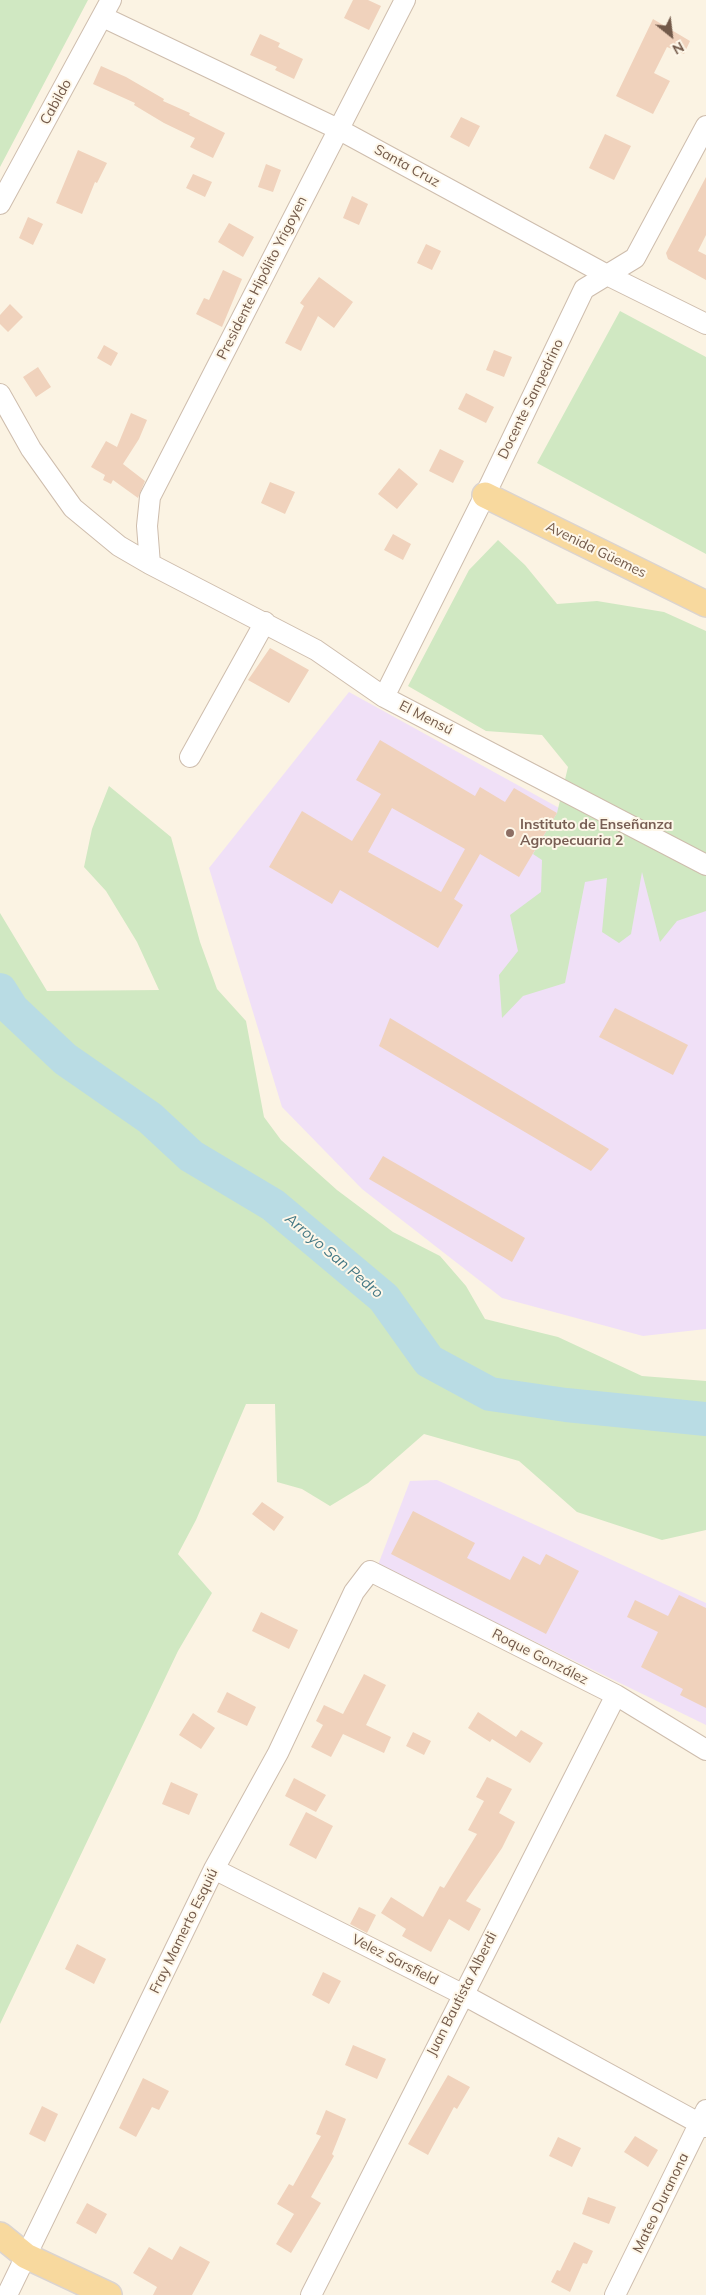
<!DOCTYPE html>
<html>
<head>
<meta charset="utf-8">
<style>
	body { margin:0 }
	#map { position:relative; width:706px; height:2295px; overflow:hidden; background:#fbf3e3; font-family:Mulish,sans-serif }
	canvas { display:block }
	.north { position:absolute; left:646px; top:10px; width:50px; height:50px; -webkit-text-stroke:4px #fef7e9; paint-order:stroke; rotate:151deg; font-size:14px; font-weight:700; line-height:20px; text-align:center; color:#735a4a }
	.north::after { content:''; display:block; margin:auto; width:18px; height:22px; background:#735a4a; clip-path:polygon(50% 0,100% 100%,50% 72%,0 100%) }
</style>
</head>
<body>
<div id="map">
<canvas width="706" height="2295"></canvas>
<div class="north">N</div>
</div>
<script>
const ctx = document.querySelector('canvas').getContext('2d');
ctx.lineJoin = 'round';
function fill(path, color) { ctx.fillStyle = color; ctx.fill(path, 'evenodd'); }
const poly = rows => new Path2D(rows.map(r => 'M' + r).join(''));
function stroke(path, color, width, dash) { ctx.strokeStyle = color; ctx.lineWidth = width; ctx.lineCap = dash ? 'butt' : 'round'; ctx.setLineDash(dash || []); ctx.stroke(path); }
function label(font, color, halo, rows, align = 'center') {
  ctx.font = font + ' Mulish,sans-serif'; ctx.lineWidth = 4; ctx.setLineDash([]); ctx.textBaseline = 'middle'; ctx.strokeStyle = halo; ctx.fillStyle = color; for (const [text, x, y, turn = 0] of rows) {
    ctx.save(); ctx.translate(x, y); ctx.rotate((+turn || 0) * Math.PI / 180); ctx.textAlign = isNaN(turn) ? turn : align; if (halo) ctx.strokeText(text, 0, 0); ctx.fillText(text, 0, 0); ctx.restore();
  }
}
fill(poly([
	[349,692,706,889,706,1329,643,1336,502,1298,362,1189,282,1107,209,868],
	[437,1480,706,1603,706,1725,378,1565,410,1481]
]), '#f0e0f7');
fill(poly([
	[0,0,88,0,0,167],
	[620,311,706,357,706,554,537,463],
	[498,540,525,565,557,604,597,601,664,612,706,631,706,911,677,921,660,942,642,872,631,934,619,943,602,932,607,878,585,882,565,983,523,996,502,1018,499,975,518,951,510,915,541,892,542,860,533,854,557,813,568,767,542,735,486,731,408,686,469,570],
	[109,786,171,837,200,942,217,989,246,1021,264,1117,281,1140,337,1190,393,1232,440,1256,466,1286,485,1319,558,1337,642,1376,706,1381,706,1530,662,1540,577,1512,519,1461,424,1434,368,1483,330,1506,302,1489,277,1482,275,1404,246,1404,196,1520,178,1554,212,1593,178,1651,0,2024,0,913,47,991,159,990,137,942,106,891,84,867,92,829]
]), '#d0e8c2');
stroke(poly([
	[0,990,12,1009,65,1059,150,1118,191,1156,273,1205,384,1298,429,1361,490,1394,566,1405,706,1419]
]), '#b9dce4', 34);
fill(poly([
	[353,0,368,0,381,6,369,30,344,18],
	[653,19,690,41,684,54,667,47,654,73,670,81,653,114,616,96],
	[260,34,280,43,278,47,303,59,294,79,275,70,277,67,250,55],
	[101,66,126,77,164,99,163,101,190,113,189,115,225,133,213,158,190,147,195,138,164,123,134,105,135,103,93,84],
	[461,117,480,126,469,147,450,137],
	[605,134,631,146,614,180,589,168],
	[78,150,107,163,97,183,95,182,82,214,56,203],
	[266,164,281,170,273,192,258,187],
	[193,174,212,182,205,197,186,188],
	[706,177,706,235,698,251,706,255,706,280,668,259,666,253],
	[352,196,368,204,359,225,343,218],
	[28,217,43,224,33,245,19,238],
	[229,223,254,237,243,257,218,242],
	[426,244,441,251,432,270,417,263],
	[223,270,242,279,222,327,196,314,204,298,209,300],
	[319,277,353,302,334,328,318,316,301,351,285,343,304,306,300,303],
	[10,304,23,317,8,332,0,324,0,315],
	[104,345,118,353,111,366,97,358],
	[494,350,512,357,504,377,486,370],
	[38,367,51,387,36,397,23,377],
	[466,393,494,407,486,423,458,409],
	[131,413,147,420,139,439,123,464,145,481,138,498,113,480,111,484,103,480,105,475,91,467,106,441,117,447],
	[440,449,464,461,453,483,429,471],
	[399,468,418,484,397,509,378,494],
	[270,482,295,492,285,514,261,503],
	[393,534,411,544,403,560,384,550],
	[270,648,309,670,289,703,248,680],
	[380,740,475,796,480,787,505,802,514,788,557,813,519,877,480,854,454,899,463,905,438,948,340,890,332,904,269,867,302,811,352,841,381,794,356,780],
	[392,808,465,849,441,892,368,852],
	[615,1008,688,1045,673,1075,599,1037],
	[390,1018,609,1149,591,1171,379,1046],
	[383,1156,525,1238,512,1262,369,1179],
	[262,1502,284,1517,274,1531,252,1514],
	[413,1511,475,1543,467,1558,510,1580,523,1556,540,1565,546,1554,579,1571,546,1634,391,1554],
	[679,1595,706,1608,706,1708,680,1695,683,1689,641,1667,658,1632,627,1617,635,1600,668,1616],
	[261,1612,298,1630,289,1649,252,1631],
	[364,1674,386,1685,366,1725,391,1737,384,1753,343,1734,331,1757,311,1747,323,1725,316,1721,324,1705,343,1714],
	[227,1692,256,1707,247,1726,217,1712],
	[478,1712,516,1737,521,1730,543,1743,530,1763,492,1739,490,1742,468,1728],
	[193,1713,215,1728,201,1749,179,1735],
	[413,1732,431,1741,424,1755,406,1746],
	[487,1777,512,1789,499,1813,515,1822,502,1848,466,1901,481,1909,469,1931,449,1919,431,1952,402,1936,406,1929,381,1913,391,1897,423,1917,440,1886,444,1888,477,1834,468,1830,484,1801,476,1797],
	[294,1778,326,1795,316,1812,285,1796],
	[171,1782,198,1794,189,1815,162,1804],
	[306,1812,333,1826,316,1859,289,1845],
	[359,1907,376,1915,367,1933,350,1924],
	[77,1944,106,1959,94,1984,65,1969],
	[323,1972,341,1981,329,2004,312,1995],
	[353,2045,386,2059,377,2079,345,2065],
	[448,2075,470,2087,457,2109,454,2107,428,2155,408,2144],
	[143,2078,169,2091,159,2110,152,2107,136,2137,119,2128],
	[42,2106,58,2114,45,2142,29,2134],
	[326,2110,346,2119,332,2154,334,2156,311,2197,321,2203,291,2253,276,2244,294,2214,277,2204,289,2184,293,2186,321,2136,316,2134],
	[635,2136,658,2150,648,2167,624,2152],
	[558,2137,581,2148,572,2167,549,2156],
	[588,2197,616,2207,609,2224,582,2214],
	[87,2203,107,2214,96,2234,76,2223],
	[574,2242,593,2251,587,2264,583,2263,570,2292,551,2282,557,2270,560,2271],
	[180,2246,210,2262,192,2295,153,2295,157,2287,133,2273,149,2247,172,2260]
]), '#f0d2bc');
const minor = poly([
	[103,17,338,129,607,275,706,324],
	[0,204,111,0],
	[0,394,31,449,73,508,119,546,150,564,316,650,384,697,706,865],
	[150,564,147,526,150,497,405,0],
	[384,697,485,495,584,289,635,258,706,126],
	[190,757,265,622],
	[214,1869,462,1994,706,2127],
	[7,2295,214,1869,278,1753,354,1592,370,1571,616,1695,706,1750],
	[311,2295,616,1695],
	[615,2295,706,2110]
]);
const major = poly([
	[485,495,706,604],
	[0,2235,26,2256,109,2295]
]);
stroke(minor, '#cebdad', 22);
stroke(major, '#dbd4d0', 28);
stroke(minor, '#fff', 20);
stroke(major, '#f8d99e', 25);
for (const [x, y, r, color] of [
	[510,833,5,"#8d6e63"]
]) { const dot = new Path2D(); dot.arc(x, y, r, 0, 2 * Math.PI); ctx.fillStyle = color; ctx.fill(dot); stroke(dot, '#fef7e9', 2); }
label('14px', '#735a4a', '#fef7e9', [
	["Cabildo",56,102,-61],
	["Santa Cruz",407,166,29],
	["Presidente Hipólito Yrigoyen",262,278,-63],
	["Docente Sanpedrino",531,399,-64],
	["Avenida Güemes",596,550,26],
	["El Mensú",426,718,27],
	["Roque González",540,1657,27],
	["Fray Mamerto Esquiú",184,1931,-64],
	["Velez Sarsfield",395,1960,27],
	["Juan Bautista Alberdi",462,1994,-63],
	["Mateo Duranona",661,2203,-64]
]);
label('bold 14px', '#785e54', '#fef7e9', [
	["Instituto de Enseñanza",520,825],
	["Agropecuaria 2",520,841]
], 'left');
label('italic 15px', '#457985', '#fef7e9', [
	["Arroyo San Pedro",334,1256,40]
]);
</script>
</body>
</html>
